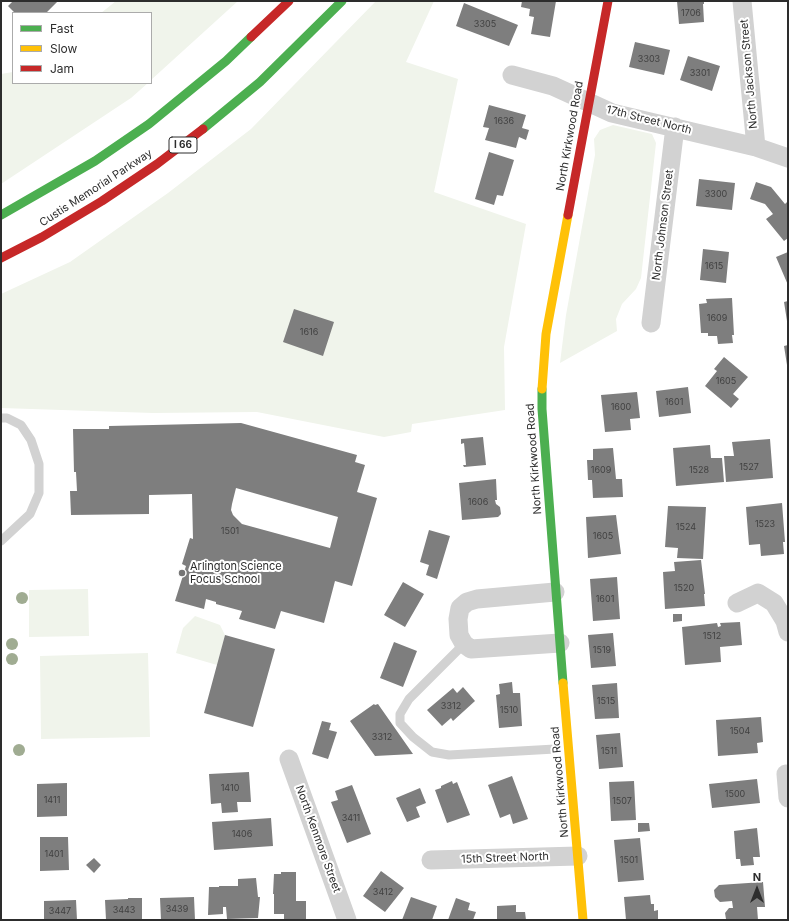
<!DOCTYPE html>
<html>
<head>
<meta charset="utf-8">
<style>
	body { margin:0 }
	#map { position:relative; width:789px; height:921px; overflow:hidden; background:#fff; font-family:Inter,sans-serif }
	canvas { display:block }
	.frame { position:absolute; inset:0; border:2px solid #2d2d2d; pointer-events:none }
	.legend { position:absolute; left:12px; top:12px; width:140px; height:72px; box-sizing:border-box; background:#fff; border:1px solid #ababab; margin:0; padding:5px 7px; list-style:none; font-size:12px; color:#2d2d2d }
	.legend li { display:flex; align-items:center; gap:8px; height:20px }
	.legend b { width:20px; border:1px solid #ababab }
	.north { position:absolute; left:737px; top:869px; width:40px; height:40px; -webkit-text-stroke:3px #fff; paint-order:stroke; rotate:0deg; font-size:11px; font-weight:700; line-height:16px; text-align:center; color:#2d2d2d }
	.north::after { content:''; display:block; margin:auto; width:14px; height:18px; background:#2d2d2d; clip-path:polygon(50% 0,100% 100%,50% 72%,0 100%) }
</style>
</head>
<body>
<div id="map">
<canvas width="789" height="921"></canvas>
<div class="frame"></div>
<ul class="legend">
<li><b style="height:5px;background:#4caf50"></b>Fast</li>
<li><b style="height:5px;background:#ffc107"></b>Slow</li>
<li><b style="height:5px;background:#c62828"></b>Jam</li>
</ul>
<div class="north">N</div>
</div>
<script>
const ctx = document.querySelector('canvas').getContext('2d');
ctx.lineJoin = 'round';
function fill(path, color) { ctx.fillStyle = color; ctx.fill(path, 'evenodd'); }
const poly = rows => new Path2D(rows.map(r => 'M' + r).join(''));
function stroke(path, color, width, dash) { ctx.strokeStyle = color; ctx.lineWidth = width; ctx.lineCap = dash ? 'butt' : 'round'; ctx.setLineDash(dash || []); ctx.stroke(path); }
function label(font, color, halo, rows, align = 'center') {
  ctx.font = font + ' Inter,sans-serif'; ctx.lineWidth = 4; ctx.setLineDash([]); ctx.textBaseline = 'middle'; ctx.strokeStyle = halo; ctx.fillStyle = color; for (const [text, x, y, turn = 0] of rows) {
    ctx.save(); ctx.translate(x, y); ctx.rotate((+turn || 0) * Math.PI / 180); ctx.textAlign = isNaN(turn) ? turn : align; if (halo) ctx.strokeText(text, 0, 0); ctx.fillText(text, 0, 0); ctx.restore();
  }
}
fill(poly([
	[116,1,238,1,151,80,151,13,101,13],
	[376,1,434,1,406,62,458,79,434,192,526,224,504,347,505,410,412,424,411,432,384,437,257,412,153,413,1,408,1,294,70,262,168,193,251,129],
	[13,72,13,83,148,83,131,98,1,184,1,74],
	[613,125,652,134,656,143,641,278,636,289,622,304,616,319,617,331,560,363,566,315,595,155,594,139,600,130],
	[88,589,89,636,29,637,29,590],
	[195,616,220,625,225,635,217,665,176,653,183,628],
	[148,653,150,737,41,739,40,656]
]), '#f0f4eb');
fill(poly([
	[13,1,58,1,46,13,15,13,8,6],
	[522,1,556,1,550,37,531,34,534,17,529,16,530,9,521,7],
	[677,1,704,1,704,4,703,4,704,22,679,24],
	[464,3,518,25,509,46,456,26],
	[635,42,670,50,664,75,629,67],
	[688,56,720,66,712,91,680,80],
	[489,105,526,115,522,128,529,130,526,140,519,137,516,148,485,140,489,128,483,127],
	[489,152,514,160,503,196,497,195,494,205,475,199],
	[699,179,735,183,732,210,696,206],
	[756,182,771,187,785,204,788,201,788,238,784,241,766,219,773,214,765,204,750,199],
	[703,249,729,252,726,283,700,280],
	[788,252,788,285,776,257],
	[732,298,734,335,732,335,733,343,718,344,717,336,708,336,708,333,701,333,699,304,707,303,706,299],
	[788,301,788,321,787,321,784,302],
	[294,309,334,322,323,356,283,342],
	[788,345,788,365,787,365,784,346],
	[724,357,748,377,733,394,739,399,731,408,705,386,717,371,714,369],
	[688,387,691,413,659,417,656,391],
	[637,392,640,418,630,419,631,430,605,432,601,395],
	[241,423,357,455,355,462,365,465,357,492,377,498,352,586,335,581,324,623,281,611,275,629,239,619,242,611,216,604,216,602,206,599,204,609,175,601,186,566,182,564,190,538,193,539,192,494,149,495,149,514,71,515,70,491,77,491,76,472,74,472,73,429,109,429,109,426],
	[236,488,338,517,330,548,242,524,233,515,231,510,232,504],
	[483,437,486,465,464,467,463,465,466,465,464,443,461,444,461,439],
	[770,439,773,478,726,482,724,456,734,456,732,442],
	[710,445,711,458,722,458,724,482,676,486,673,448],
	[613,448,616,479,622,479,623,497,593,498,592,480,588,480,587,460,593,460,593,449],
	[496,479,497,500,495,500,496,504,500,507,501,514,498,517,462,520,459,483],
	[782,503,785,542,783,542,784,554,761,556,760,544,749,545,746,507],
	[668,506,706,507,703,559,677,558,678,548,665,547],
	[616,515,621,554,588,558,586,517],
	[429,530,450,536,437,579,426,575,429,565,420,562],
	[701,560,705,594,704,594,705,606,665,609,663,572,675,571,674,562],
	[617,577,620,619,593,621,590,579],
	[403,582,424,594,405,627,384,615],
	[673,614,682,614,682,621,673,622],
	[740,622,742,645,720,647,721,662,685,665,682,627,717,623,718,627,721,626,720,623],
	[613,633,616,666,591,668,588,635],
	[225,635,275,649,253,727,204,713],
	[394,642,417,651,403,687,380,678],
	[512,682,513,693,520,693,522,726,499,728,496,695,500,694,499,684],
	[617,683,619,718,595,719,592,685],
	[463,687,475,701,453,721,451,718,442,726,427,710,453,688,457,693],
	[374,704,375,705,378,704,413,754,375,756,350,721],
	[761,717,763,742,757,743,758,753,718,756,716,720],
	[322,721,331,723,329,730,337,732,328,759,312,754],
	[620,733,623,767,599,769,596,735],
	[249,772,251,802,237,802,238,812,222,813,221,803,211,804,209,774],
	[512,776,528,819,513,824,510,814,500,818,488,785],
	[757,779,760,803,712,808,709,784],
	[452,781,453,784,457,782,470,815,447,823,435,790,441,788,441,786],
	[634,781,636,820,611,821,609,782],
	[67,783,67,816,37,817,37,784],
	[352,785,371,834,347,843,331,802,338,800,335,791],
	[420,788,426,803,416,807,420,817,407,822,396,798],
	[271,818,273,846,214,850,212,822],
	[638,823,649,823,650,831,638,832],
	[757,828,760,857,753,857,754,865,741,866,740,859,736,859,734,831],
	[40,837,68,837,69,870,40,871],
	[640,838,644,880,618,882,614,840],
	[94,858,101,865,94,873,86,865],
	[381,871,404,888,385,912,363,896],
	[281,872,296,872,296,901,306,901,306,920,284,920,284,914,274,914,274,894,273,894,274,874,281,874],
	[256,878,258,897,260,897,258,918,227,919,226,907,223,907,223,914,208,915,209,887,219,887,219,886,238,886,238,879],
	[763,882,765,907,757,907,758,920,727,920,726,919,725,913,729,908,733,908,732,901,720,902,715,897,714,890,719,885],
	[650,895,651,904,654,904,654,911,658,910,658,920,626,920,624,897],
	[194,897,195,920,161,920,160,898],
	[411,897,437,906,432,920,402,920],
	[128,898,142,898,142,920,106,920,105,900,128,899],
	[456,898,470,903,468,910,476,912,473,920,448,920],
	[76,900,77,920,44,920,44,901],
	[516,905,516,912,525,912,526,920,497,920,497,906]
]), '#7e7e7e');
stroke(poly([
	[1,418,7,418,21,425,31,440,39,464,39,493,30,514,1,541],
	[464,644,409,699,400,714,400,723,413,737,432,752,449,755,555,749]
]), '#d2d2d2', 9);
stroke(poly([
	[742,1,756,147],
	[512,75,553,86,612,113,756,147,788,158],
	[651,323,675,127],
	[555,592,477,599,467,602,460,608,458,619,459,635,464,644,471,649,560,643],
	[737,603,758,593,774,603,785,621,788,632],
	[289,759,347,920],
	[786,774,788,798],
	[431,860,578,856]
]), '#d2d2d2', 19);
stroke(poly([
	[203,129,260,82,342,1],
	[1,215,95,161,149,124,226,61,251,37],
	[542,389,542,409,563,683]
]), '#4caf50', 9);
stroke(poly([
	[542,389,546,334,568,215],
	[563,683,583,920]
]), '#ffc107', 9);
stroke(poly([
	[251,37,289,1],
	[568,215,608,1],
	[1,258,42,237,102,201,157,164,203,129]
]), '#c62828', 9);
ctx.fillStyle = '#a0ac92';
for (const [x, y] of [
	[22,598],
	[12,644],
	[12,659],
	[19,750]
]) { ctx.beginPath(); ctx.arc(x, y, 6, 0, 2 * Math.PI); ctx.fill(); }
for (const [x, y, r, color] of [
	[182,573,4,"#767676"]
]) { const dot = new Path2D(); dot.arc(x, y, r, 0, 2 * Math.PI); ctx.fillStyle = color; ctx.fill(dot); stroke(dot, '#fff', 1.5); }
label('9px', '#414141', null, [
	["1706",691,13],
	["3305",485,24],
	["3303",649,59],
	["3301",700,73],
	["1636",504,121],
	["3300",716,194],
	["1615",714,266],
	["1609",717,318],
	["1616",309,332],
	["1605",726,381],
	["1601",674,402],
	["1600",621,407],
	["1527",749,467],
	["1609",601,470],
	["1528",699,470],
	["1606",478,502],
	["1523",765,524],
	["1524",686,527],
	["1501",230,531],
	["1605",603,536],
	["1520",684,588],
	["1601",605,599],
	["1512",712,636],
	["1519",602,650],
	["1515",606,701],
	["3312",451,706],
	["1510",509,710],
	["1504",740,731],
	["3312",382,737],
	["1511",609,751],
	["1410",230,788],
	["1500",735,794],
	["1411",52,800],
	["1507",622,801],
	["3411",351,818],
	["1406",242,834],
	["1401",54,854],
	["1501",629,860],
	["3412",383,892],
	["3439",177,909],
	["3443",124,910],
	["3447",60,911]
]);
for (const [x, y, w] of [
	[183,145,28]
]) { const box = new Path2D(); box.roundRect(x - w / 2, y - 8, w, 16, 3); ctx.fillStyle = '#fff'; ctx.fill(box); stroke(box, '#2d2d2d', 1); }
label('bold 10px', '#2d2d2d', null, [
	["I 66",183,145]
]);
label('11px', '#2d2d2d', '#fff', [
	["North Jackson Street",749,74,-95],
	["17th Street North",649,120,14],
	["North Kirkwood Road",570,136,-80],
	["Custis Memorial Parkway",96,188,-33],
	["North Johnson Street",663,225,-83],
	["North Kirkwood Road",534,459,-94],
	["North Kirkwood Road",560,782,-95],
	["North Kenmore Street",318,839,70],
	["15th Street North",505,858,-2]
]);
label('11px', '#2d2d2d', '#fff', [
	["Arlington Science",190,567],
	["Focus School",190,580]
], 'left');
</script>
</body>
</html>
